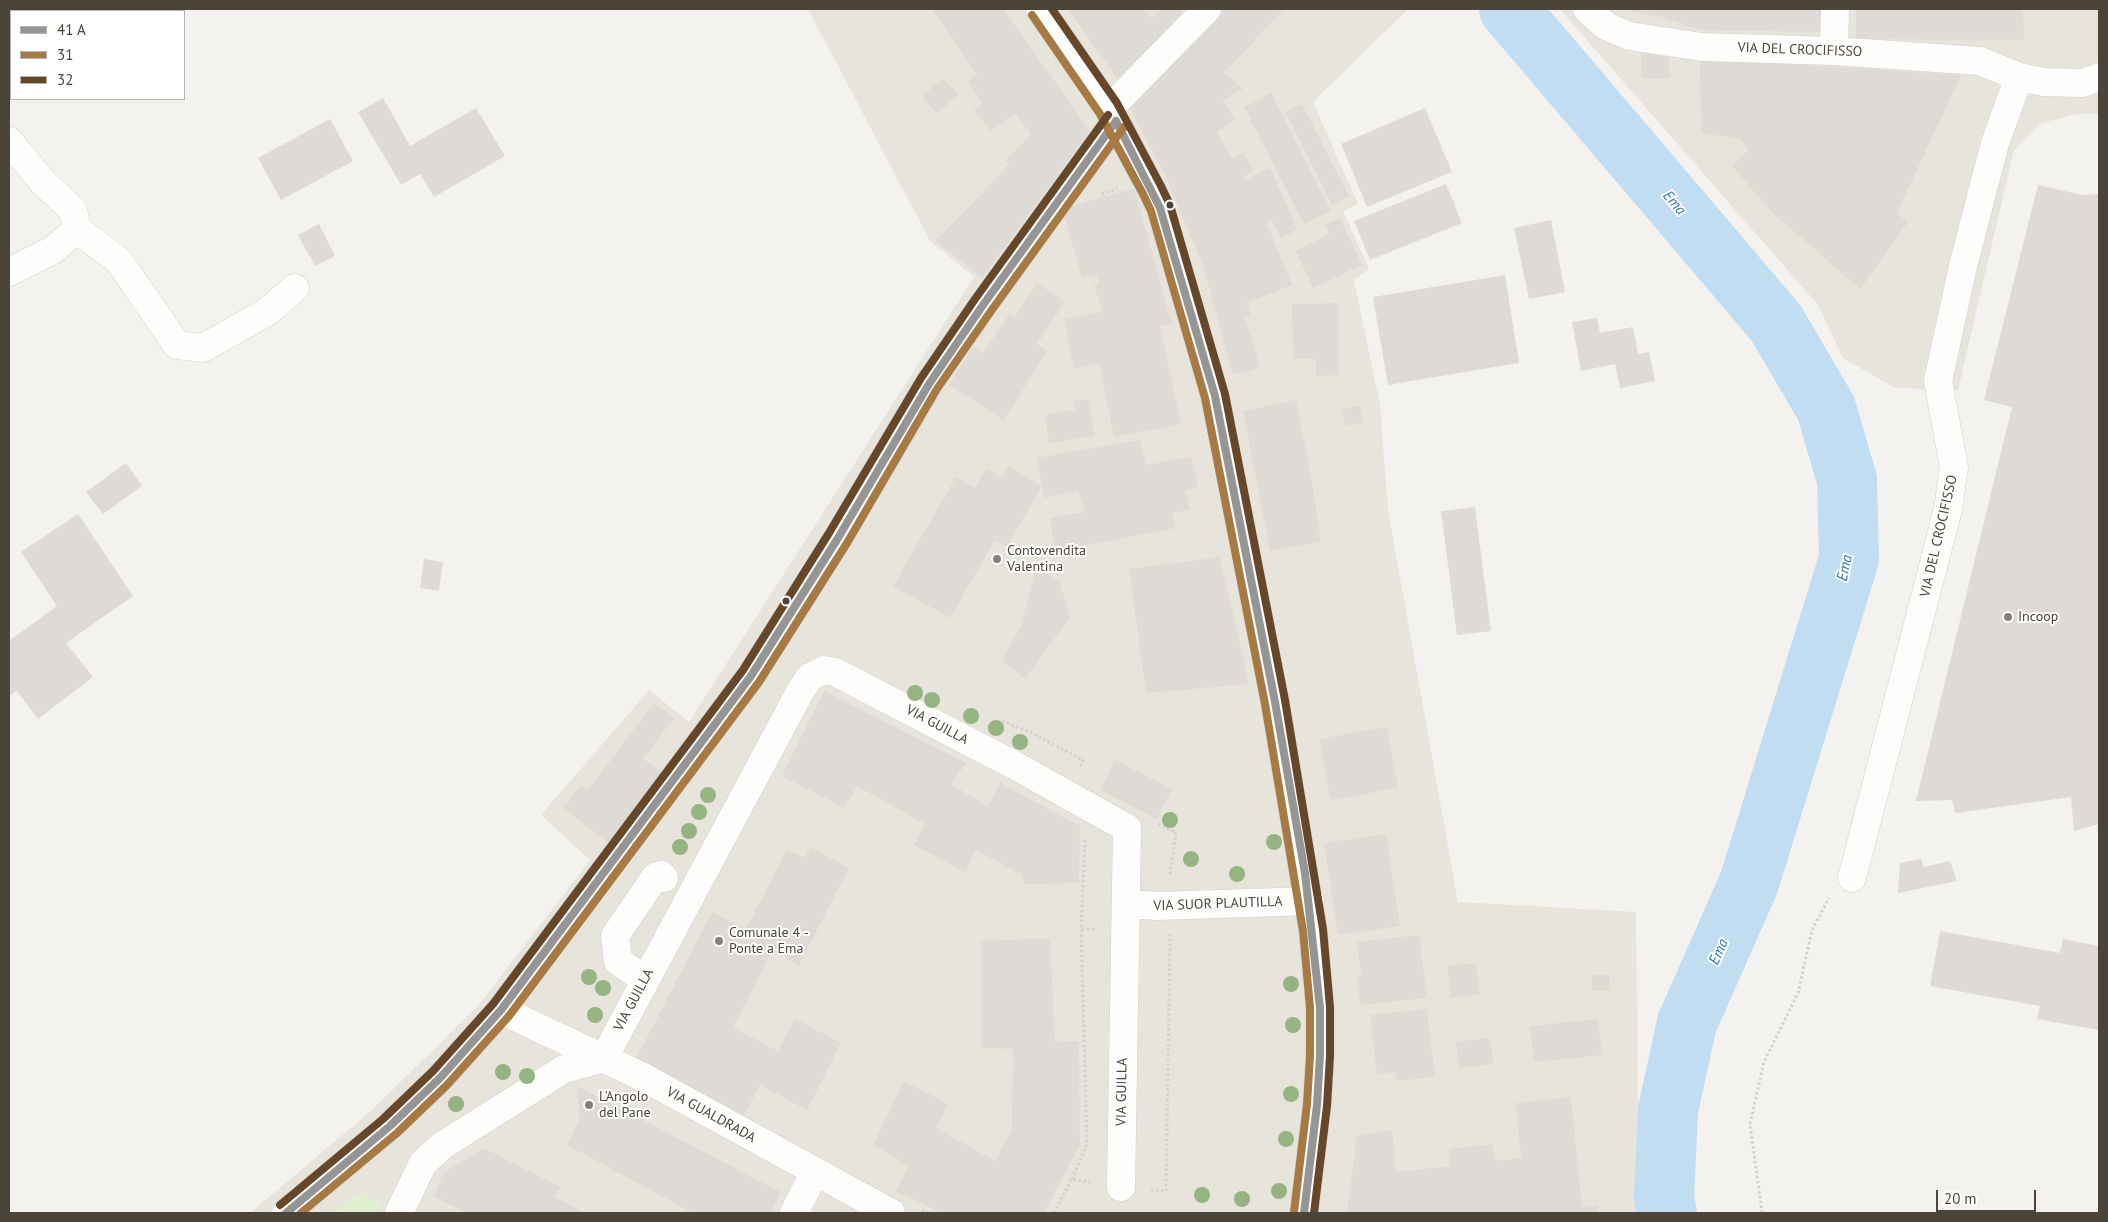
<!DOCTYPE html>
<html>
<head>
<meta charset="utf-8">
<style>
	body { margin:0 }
	#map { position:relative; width:2108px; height:1222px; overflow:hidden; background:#f4f2ee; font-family:"PT Sans",sans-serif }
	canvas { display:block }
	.frame { position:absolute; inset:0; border:10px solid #4b4439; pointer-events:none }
	.legend { position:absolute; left:10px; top:10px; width:175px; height:90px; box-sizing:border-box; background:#fff; border:1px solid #b7b4b0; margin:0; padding:6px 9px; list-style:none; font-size:15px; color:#4b4439 }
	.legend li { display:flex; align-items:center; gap:10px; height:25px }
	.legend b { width:25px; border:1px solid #b7b4b0 }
	.scale { position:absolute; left:1936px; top:1190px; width:100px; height:22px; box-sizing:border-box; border:2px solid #4b4439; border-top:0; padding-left:6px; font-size:15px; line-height:18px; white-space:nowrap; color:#4b4439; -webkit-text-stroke:4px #fff; paint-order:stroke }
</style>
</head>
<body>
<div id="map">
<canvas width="2108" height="1222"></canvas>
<div class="frame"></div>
<ul class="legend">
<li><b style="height:6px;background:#969595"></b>41 A</li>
<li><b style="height:6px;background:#a77943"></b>31</li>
<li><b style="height:6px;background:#67472a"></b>32</li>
</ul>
<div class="scale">20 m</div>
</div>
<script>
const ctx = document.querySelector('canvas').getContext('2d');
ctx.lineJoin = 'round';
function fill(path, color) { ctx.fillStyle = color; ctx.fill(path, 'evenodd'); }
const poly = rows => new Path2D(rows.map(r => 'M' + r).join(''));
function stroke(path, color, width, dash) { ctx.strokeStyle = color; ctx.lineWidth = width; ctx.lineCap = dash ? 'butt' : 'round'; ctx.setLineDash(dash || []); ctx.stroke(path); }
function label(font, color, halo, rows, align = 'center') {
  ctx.font = font + ' "PT Sans",sans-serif'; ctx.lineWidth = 4; ctx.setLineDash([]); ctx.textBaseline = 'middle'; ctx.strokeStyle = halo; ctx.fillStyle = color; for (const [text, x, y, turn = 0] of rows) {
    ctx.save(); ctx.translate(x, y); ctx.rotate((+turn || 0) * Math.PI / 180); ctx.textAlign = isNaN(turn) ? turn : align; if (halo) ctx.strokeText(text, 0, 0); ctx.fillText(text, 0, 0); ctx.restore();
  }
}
fill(poly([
	[808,9,1408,9,1313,102,1358,204,1343,211,1369,269,1354,280,1380,405,1388,510,1458,902,1636,912,1639,1213,250,1213,372,1110,477,1007,590,860,541,815,649,690,689,722,974,277,930,241],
	[1560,9,2099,9,2099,114,2077,114,2041,123,2014,150,1958,390,1895,388,1843,358,1818,305]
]), '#e7e4dc');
fill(poly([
	[362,1192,383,1205,378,1213,332,1213]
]), '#e1eecf');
stroke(poly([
	[1509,9,1776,323,1826,408,1847,480,1849,559,1749,883,1687,1023,1668,1110,1664,1198,1667,1213]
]), '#c0ddf1', 60);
fill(poly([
	[932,9,1003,9,1090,131,982,278,936,241,1010,164,1005,161,1031,134,1015,113,991,131,974,110,982,103,968,82,977,75],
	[1068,9,1143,9,1151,18,1161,9,1179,9,1189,21,1124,88],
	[1219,9,1284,9,1224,73,1243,89,1223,100,1235,120,1217,132,1232,159,1244,153,1253,171,1245,177,1247,179,1270,168,1297,229,1281,239,1272,221,1267,224,1292,285,1247,303,1251,317,1245,318,1260,367,1233,375,1203,265,1165,175,1125,99],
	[1622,9,1822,9,1821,32,1701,30,1661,17],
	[1856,9,2023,9,2024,40,1856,39],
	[1669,53,1670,78,1642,79,1641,54],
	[1700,58,1961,75,1897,213,1908,222,1860,289,1772,212,1732,166,1748,150,1741,139,1701,133],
	[942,78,958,94,938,114,922,97],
	[1271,93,1331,211,1304,224,1244,107],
	[383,98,410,146,476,108,505,156,434,197,420,174,401,185,358,112],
	[1302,104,1349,196,1332,205,1286,112],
	[1425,108,1452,172,1367,207,1341,144],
	[330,119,353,161,281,200,258,158],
	[1446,184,1462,223,1370,260,1354,221],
	[2038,185,2082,195,2099,194,2099,824,2074,831,2071,797,1955,813,1952,800,1916,801,2012,407,1984,400],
	[1134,188,1172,324,1160,326,1181,424,1114,437,1099,363,1074,369,1064,319,1102,312,1094,286,1099,284,1097,274,1082,278,1062,209],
	[1340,218,1362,265,1313,288,1296,251,1330,234,1325,225],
	[1551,220,1565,292,1529,299,1514,228],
	[319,224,335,256,315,266,298,235],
	[1505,275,1519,363,1388,385,1373,297],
	[1037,283,1065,302,1037,344,1047,351,1004,420,949,385,973,347,983,353,1010,313,1015,317],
	[1338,303,1339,375,1316,376,1316,359,1293,359,1292,304],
	[1597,318,1600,333,1633,327,1638,354,1649,352,1655,381,1620,388,1615,364,1581,371,1572,322],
	[1089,399,1095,436,1049,443,1045,415,1075,410,1073,401],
	[1296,400,1311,475,1321,542,1270,551,1243,411],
	[1360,406,1363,423,1345,426,1342,409],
	[1140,440,1146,465,1191,457,1198,487,1185,490,1190,509,1172,514,1176,528,1055,551,1050,518,1085,512,1078,490,1044,498,1042,486,1007,547,995,540,950,618,893,586,956,477,975,488,986,468,1002,478,1008,466,1042,486,1036,458],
	[126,463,142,486,103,514,86,492],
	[1475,507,1491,631,1457,635,1441,511],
	[78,514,133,596,66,643,93,677,38,719,17,691,9,696,9,641,57,606,21,552],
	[1220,557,1249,684,1146,693,1129,569],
	[424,559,443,562,439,591,420,588],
	[1036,568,1059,580,1070,617,1025,679,1002,660,1021,625],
	[824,691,966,763,951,784,988,807,1000,783,1080,826,1079,883,1025,884,1022,875,976,850,965,872,914,845,925,824,857,786,844,808,782,776],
	[654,703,674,718,643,759,662,772,609,843,563,808,581,785,588,790],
	[1387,727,1398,788,1330,800,1319,739],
	[1115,760,1172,789,1157,819,1100,790],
	[1386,834,1400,926,1338,935,1324,843],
	[810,847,849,868,799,965,772,951,733,1028,778,1051,795,1019,841,1043,807,1110,760,1085,744,1115,636,1059,712,912,746,929,787,849,805,858],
	[1921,859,1924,867,1950,861,1957,881,1898,893,1900,863],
	[1940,931,2060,953,2063,939,2099,946,2098,1030,2037,1019,2040,1006,1930,986],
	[1419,935,1427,998,1360,1005,1357,976,1361,976,1357,942],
	[1050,938,1055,1042,1079,1041,1080,1144,1044,1213,941,1213,895,1191,909,1167,873,1145,904,1081,948,1104,936,1128,995,1161,1012,1130,1013,1049,982,1048,981,941],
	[1476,963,1480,994,1451,998,1447,966],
	[1592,975,1609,975,1610,990,1592,991],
	[1427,1009,1435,1077,1397,1081,1396,1072,1377,1074,1370,1015],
	[1598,1019,1602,1055,1534,1062,1530,1026],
	[1490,1038,1494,1064,1459,1068,1456,1042],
	[577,1086,781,1192,771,1213,693,1213,567,1145,579,1120],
	[1571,1097,1582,1207,1598,1205,1599,1213,1347,1213,1357,1135,1392,1130,1396,1172,1451,1166,1449,1149,1493,1144,1496,1161,1521,1158,1516,1103],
	[484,1148,560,1187,555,1197,585,1213,466,1213,434,1196,443,1173]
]), '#dedbd6');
const minor = poly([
	[1040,9,1109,109,1152,190,1160,208,1215,396,1275,702,1313,930,1320,1008,1320,1055,1317,1105,1304,1213],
	[1587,9,1606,26,1629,36,1702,47,1834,51,1980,61,2019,77,2044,82,2083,83,2099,77],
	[23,11,27,9],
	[1834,51,1835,9],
	[1109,109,1207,9],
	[9,141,43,182,73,210,77,229,53,250,9,272],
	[77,229,119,261,177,345,203,348,267,312,295,288],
	[1852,878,1948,509,1954,467,1938,381,1963,266,1995,143,2019,77],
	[1126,904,1158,906,1310,901],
	[645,980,618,961,615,936,655,877,661,875,664,878],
	[501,1010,643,1077,891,1213],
	[604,1058,801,690,810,677,824,670,835,672,1014,765,1127,828,1121,1187],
	[286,1213,390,1126,440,1078,501,1010,751,676,838,538,929,384,983,305,1116,121],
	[399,1213,423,1163,443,1145,564,1069,604,1058],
	[794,1213,815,1172]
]);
stroke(minor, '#d2d0cb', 29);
stroke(poly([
	[1102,194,1117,189],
	[1002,721,1030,732,1083,760,1080,766],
	[1158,824,1176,832,1170,875],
	[1082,929,1095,929],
	[1072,1179,1087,1144,1081,929,1085,840],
	[1151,1190,1166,1191,1170,935],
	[922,1210,928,1213],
	[1054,1213,1072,1179,1090,1182],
	[1762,1213,1750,1124,1764,1062,1798,993,1812,930,1829,898]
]), '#d3d2cc', 3, [2.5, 2.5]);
stroke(minor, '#fdfdfc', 28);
stroke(poly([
	[1116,121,1160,208,1215,396,1275,702,1305,873,1320,1008,1320,1055,1317,1105,1304,1213],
	[286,1213,390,1126,440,1078,501,1010,751,676,838,538,929,384,983,305,1116,121]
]), '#969595', 8);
stroke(poly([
	[1032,15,1100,114,1143,194,1151,211,1205,398,1265,704,1303,931,1310,1008,1310,1055,1307,1104,1294,1212],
	[301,1213,397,1133,447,1085,509,1016,759,682,847,543,937,389,991,311,1124,127]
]), '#a77943', 8);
stroke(poly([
	[1052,9,1117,103,1161,186,1170,205,1225,394,1285,700,1323,929,1330,1007,1330,1056,1327,1106,1314,1213],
	[280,1205,383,1119,433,1071,493,1004,743,670,829,533,921,378,975,299,1108,115]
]), '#67472a', 8);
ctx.fillStyle = '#96b382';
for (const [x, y] of [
	[915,693],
	[932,700],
	[971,716],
	[996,728],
	[1020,742],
	[708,795],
	[699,812],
	[1170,820],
	[689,831],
	[1274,842],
	[680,847],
	[1191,859],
	[1237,874],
	[589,977],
	[1291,984],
	[603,988],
	[595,1015],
	[1293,1025],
	[503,1072],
	[527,1076],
	[1291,1094],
	[456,1104],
	[1286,1139],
	[1279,1191],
	[1202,1195],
	[1242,1199]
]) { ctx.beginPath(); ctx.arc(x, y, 8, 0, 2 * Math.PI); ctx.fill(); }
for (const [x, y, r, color] of [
	[1170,205,4.5,"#4b4439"],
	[997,559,5,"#868178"],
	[786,601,4.5,"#4b4439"],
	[2008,617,5,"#868178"],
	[719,941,5,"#868178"],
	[589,1105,5,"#868178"]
]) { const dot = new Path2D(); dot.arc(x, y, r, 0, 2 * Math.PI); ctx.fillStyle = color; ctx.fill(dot); stroke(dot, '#fff', 2); }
label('14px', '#4b4439', '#fff', [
	["VIA DEL CROCIFISSO",1800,50,2],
	["VIA DEL CROCIFISSO",1939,536,-77],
	["VIA GUILLA",937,725,28],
	["VIA SUOR PLAUTILLA",1218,904,-2],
	["VIA GUILLA",634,1000,-62],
	["VIA GUILLA",1122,1092,-89],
	["VIA GUALDRADA",711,1115,29]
]);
label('14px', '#4b4439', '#fff', [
	["Contovendita",1007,551],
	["Valentina",1007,567],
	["Incoop",2018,617],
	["Comunale 4 -",729,933],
	["Ponte a Ema",729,949],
	["L'Angolo",599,1097],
	["del Pane",599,1113]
], 'left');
label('italic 15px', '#2e7ab2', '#fff', [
	["Ema",1674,203,50],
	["Ema",1845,568,-78],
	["Ema",1719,952,-66]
]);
</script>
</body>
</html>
